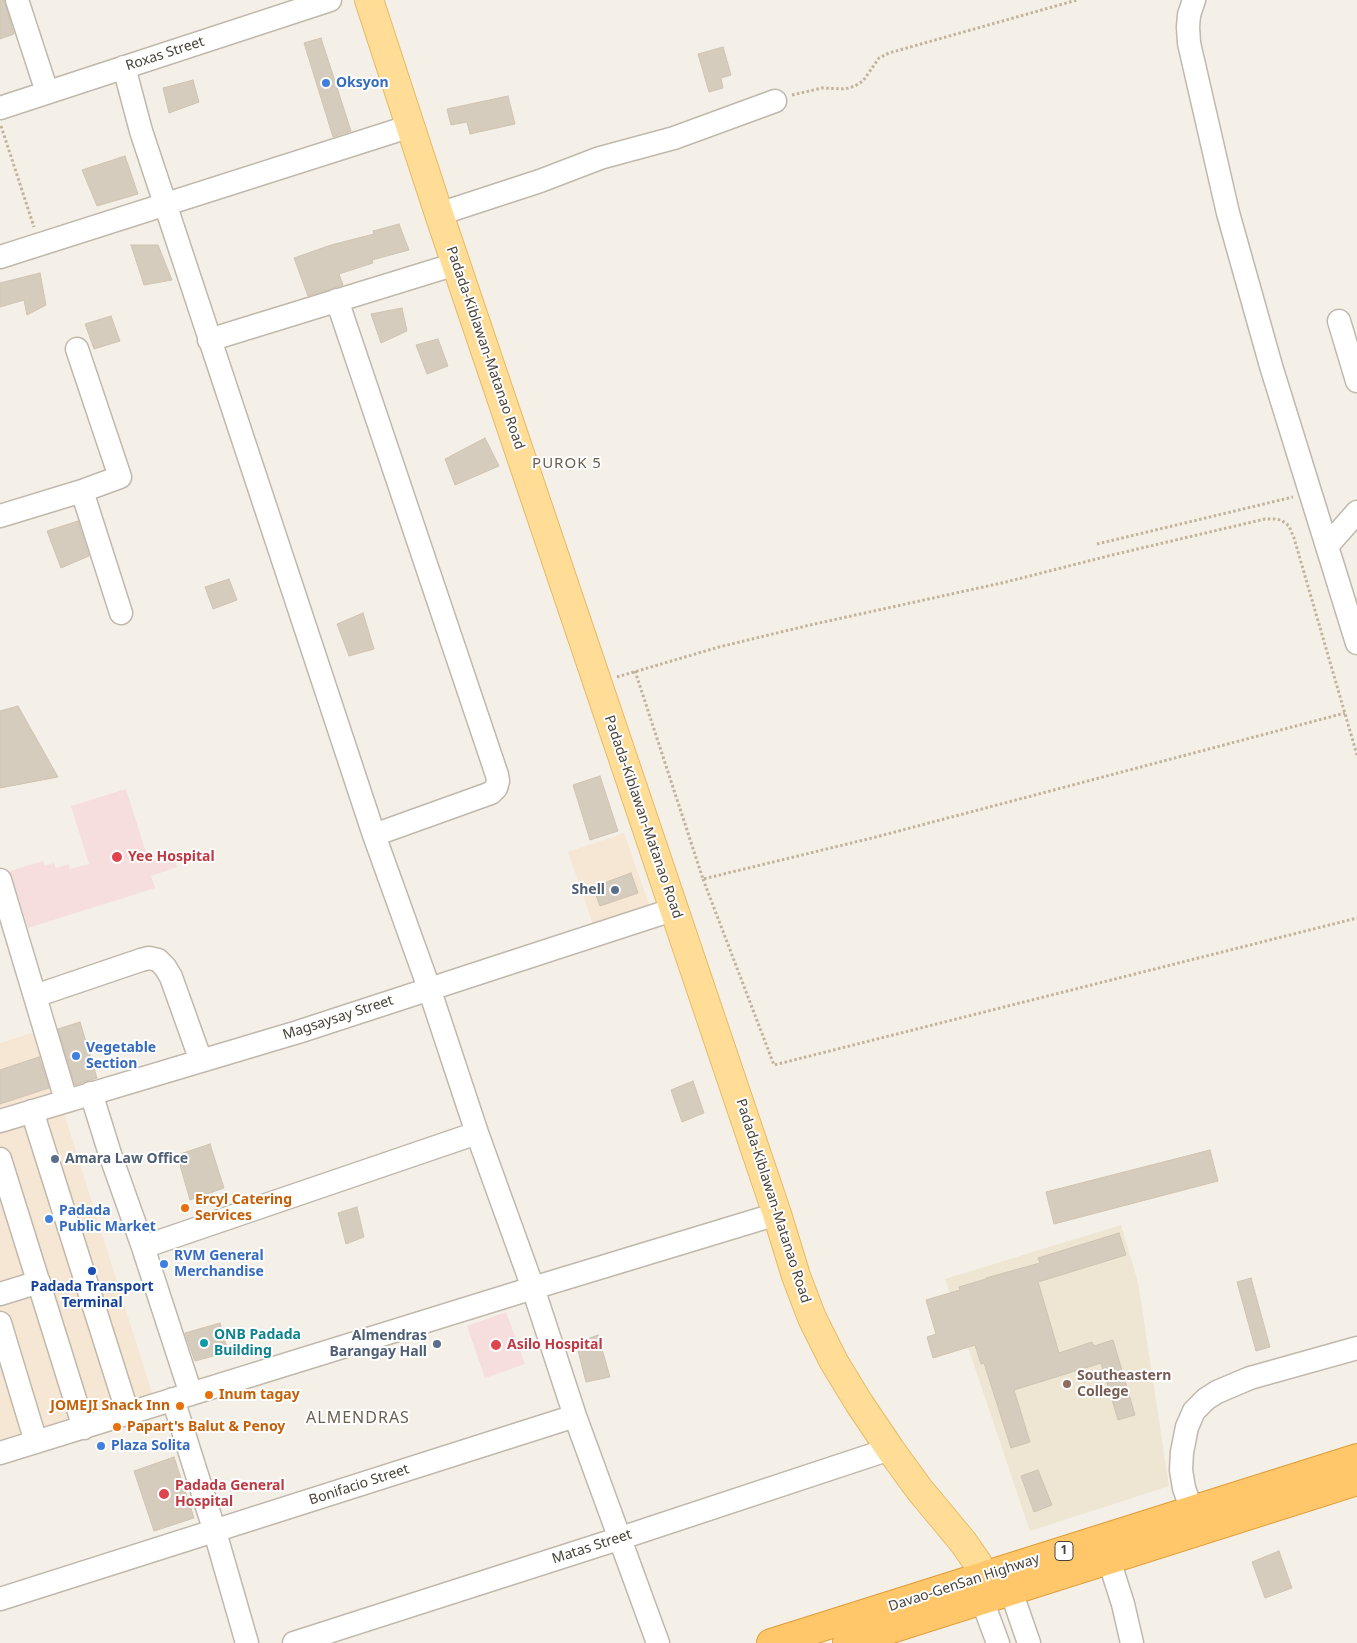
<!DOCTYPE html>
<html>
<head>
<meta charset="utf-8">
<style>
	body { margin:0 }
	canvas { display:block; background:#f4f0e8 }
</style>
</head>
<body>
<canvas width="1357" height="1643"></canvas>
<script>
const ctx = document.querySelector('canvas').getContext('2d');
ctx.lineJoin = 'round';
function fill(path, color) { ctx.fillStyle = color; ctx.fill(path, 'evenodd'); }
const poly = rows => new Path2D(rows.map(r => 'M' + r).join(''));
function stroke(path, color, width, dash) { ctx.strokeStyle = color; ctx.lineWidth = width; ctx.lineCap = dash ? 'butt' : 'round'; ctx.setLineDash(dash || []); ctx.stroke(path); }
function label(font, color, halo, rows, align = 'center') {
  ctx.font = font + ' "Noto Sans",sans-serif'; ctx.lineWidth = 4; ctx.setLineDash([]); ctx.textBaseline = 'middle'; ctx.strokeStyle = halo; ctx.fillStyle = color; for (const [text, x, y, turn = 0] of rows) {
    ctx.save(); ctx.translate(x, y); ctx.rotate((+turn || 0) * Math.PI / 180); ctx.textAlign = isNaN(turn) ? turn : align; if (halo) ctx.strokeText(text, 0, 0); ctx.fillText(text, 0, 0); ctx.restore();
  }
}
fill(poly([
	[624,833,650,907,594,927,568,852],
	[38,1031,153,1396,0,1444,0,1043]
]), '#f6e6d4');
fill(poly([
	[1121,1225,1138,1282,1169,1486,1030,1531,945,1279]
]), '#eee5d2');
fill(poly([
	[126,789,149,862,157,860,156,855,172,850,177,867,151,876,155,888,28,928,10,871,43,861,45,866,54,863,56,868,69,864,70,869,89,864,71,806],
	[506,1312,525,1364,485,1378,467,1326]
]), '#f5dedc');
const building = poly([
	[0,0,4,0,14,34,0,39,0,0],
	[321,38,351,131,333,137,304,43,321,38],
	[723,47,731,75,721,78,723,88,709,92,698,54,723,47],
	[193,80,199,102,169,113,163,88,193,80],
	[508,96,515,124,470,134,467,122,451,125,447,109,508,96],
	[125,156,138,194,97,206,82,170,125,156],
	[399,224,409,250,372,260,373,263,339,274,343,285,308,296,294,258,331,245,374,234,373,231,399,224],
	[131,245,158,245,172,280,144,285,131,245],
	[40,273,46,305,27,315,24,300,0,307,0,283,40,273],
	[402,308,407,331,381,343,371,314,402,308],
	[111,316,120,341,94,349,85,324,111,316],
	[438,339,448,366,427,374,416,345,438,339],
	[485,438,499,466,455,485,445,459,485,438],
	[78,521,89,556,61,568,47,531,78,521],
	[229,579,237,600,213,609,205,587,229,579],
	[363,613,374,649,349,656,337,624,363,613],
	[18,706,58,777,0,788,0,711,18,706],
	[600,776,618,831,590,840,573,785,600,776],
	[631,873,638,893,600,906,593,887,631,873],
	[80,1022,97,1078,75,1085,58,1029,80,1022],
	[39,1057,49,1088,0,1104,0,1070,39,1057],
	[693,1081,704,1113,682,1122,671,1090,693,1081],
	[210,1144,224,1188,190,1200,177,1155,210,1144],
	[1210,1150,1218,1181,1054,1224,1046,1192,1210,1150],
	[357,1207,364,1237,346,1244,338,1213,357,1207],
	[1119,1233,1126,1255,1038,1282,1059,1353,1092,1342,1094,1346,1113,1340,1135,1415,1118,1420,1101,1363,1014,1390,1030,1442,1011,1448,984,1363,981,1364,975,1345,933,1358,927,1337,936,1334,926,1300,960,1290,959,1287,986,1279,986,1278,1040,1263,1038,1258,1119,1233],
	[1251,1278,1270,1347,1256,1351,1237,1282,1251,1278],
	[220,1323,228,1352,195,1361,194,1359,185,1333,220,1323],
	[598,1335,610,1377,586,1382,576,1343,598,1335],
	[174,1457,194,1518,154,1531,134,1471,174,1457],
	[1038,1470,1052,1505,1034,1512,1021,1476,1038,1470],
	[1279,1551,1292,1588,1265,1598,1252,1562,1279,1551]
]);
fill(building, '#d6ccbe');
stroke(building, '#d1c3b1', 1);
const minor = poly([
	[17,0,47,92],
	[1194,0,1189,15,1188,27,1189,43,1228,213,1271,366,1357,643],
	[124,67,141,131,374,835,429,988,477,1133,533,1288,575,1416,658,1643],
	[0,108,330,0],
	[439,214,540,181,600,158,674,138,775,101],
	[0,257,411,126],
	[337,300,497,775,498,781,496,788,491,793,374,835],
	[1339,321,1357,381],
	[209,340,456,264],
	[77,349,120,477,82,491],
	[0,516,82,491,121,613],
	[1327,546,1357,512],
	[0,880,66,1100],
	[35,996,141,960,149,958,158,960,165,967,171,977,201,1061],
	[91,1093,110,1154,143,1247,191,1394],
	[32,1111,128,1414],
	[0,1121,298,1032,675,909],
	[0,1159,84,1428],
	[143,1247,477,1133],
	[0,1294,39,1282],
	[0,1323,36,1442],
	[173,1399,215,1532,247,1643],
	[0,1453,533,1288,777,1214],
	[1192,1511,1184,1488,1181,1470,1182,1452,1187,1427,1194,1411,1206,1399,1217,1392,1250,1378,1357,1348],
	[1109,1560,1123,1604,1132,1643],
	[1011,1591,1029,1643],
	[0,1599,575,1416],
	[982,1600,998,1643],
	[294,1643,621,1538,890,1449]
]);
const major = poly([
	[369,0,439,214,777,1214,796,1276,812,1318,834,1362,859,1403,890,1449,919,1489,963,1542,977,1562,993,1596]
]);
const highway = poly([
	[771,1643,1357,1458],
	[847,1643,1357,1481]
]);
stroke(minor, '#c0b8ab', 25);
stroke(major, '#e6ba65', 30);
stroke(highway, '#e09c37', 30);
stroke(poly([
	[792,95,822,88,845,89,855,86,863,81,879,58,889,53,1077,0],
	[1,126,34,227],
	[1097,544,1293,497],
	[635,671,703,879,876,837,1345,713],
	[617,677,719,647,810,625,1006,582,1112,555,1265,519,1275,519,1281,520,1289,526,1294,538,1357,755],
	[703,879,774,1065,1357,918]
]), '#c2b39c', 3, [2.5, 2.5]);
stroke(minor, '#fff', 22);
stroke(major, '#ffdd97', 28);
stroke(highway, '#ffc769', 28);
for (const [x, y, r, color] of [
	[326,83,5,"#3f7fe0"],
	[117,857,6,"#e0444e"],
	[615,890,5,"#5c6f8a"],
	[76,1056,5,"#3f7fe0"],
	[55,1159,5,"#5c6f8a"],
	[185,1208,5,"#e8710a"],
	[49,1219,5,"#3f7fe0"],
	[164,1264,5,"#3f7fe0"],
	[92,1271,5,"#1a4fb4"],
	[204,1343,5,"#0f9aa8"],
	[437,1344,5,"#5c6f8a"],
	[496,1345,6,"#e0444e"],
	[1067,1384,5,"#8d6e63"],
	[209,1395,5,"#e8710a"],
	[180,1406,5,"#e8710a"],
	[117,1427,5,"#e8710a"],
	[101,1446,5,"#3f7fe0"],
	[164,1494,6,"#e0444e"]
]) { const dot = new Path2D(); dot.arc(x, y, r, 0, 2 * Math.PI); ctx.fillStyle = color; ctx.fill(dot); stroke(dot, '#fff', 2); }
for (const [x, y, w] of [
	[1064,1551,18]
]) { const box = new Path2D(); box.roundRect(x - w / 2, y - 9.5, w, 19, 4); ctx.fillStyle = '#fff'; ctx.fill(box); stroke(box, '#484137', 1); }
label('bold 12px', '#484137', null, [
	["1",1064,1551]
]);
label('14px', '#484137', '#fff', [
	["Roxas Street",165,54,-18],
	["Padada-Kiblawan-Matanao Road",485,348,71],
	["Padada-Kiblawan-Matanao Road",643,817,71],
	["Magsaysay Street",338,1018,-18],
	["Padada-Kiblawan-Matanao Road",773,1201,72],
	["Bonifacio Street",359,1485,-18],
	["Matas Street",592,1547,-18],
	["Davao-GenSan Highway",964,1583,-18]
]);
label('bold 14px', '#366cbe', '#fff', [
	["Oksyon",336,83],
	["Vegetable",86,1048],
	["Section",86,1064],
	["Padada",59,1211],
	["Public Market",59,1227],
	["RVM General",174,1256],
	["Merchandise",174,1272],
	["Plaza Solita",111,1446]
], 'left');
label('bold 14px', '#be3a42', '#fff', [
	["Yee Hospital",128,857],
	["Asilo Hospital",507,1345],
	["Padada General",175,1486],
	["Hospital",175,1502]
], 'left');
label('bold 14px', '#4e5e75', '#fff', [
	["Shell",605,890],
	["Amara Law Office",65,1159,"left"],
	["Almendras",427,1336],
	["Barangay Hall",427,1352]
], 'right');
label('bold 14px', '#c56008', '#fff', [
	["Ercyl Catering",195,1200],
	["Services",195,1216],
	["Inum tagay",219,1395],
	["JOMEJI Snack Inn",170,1406,"right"],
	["Papart's Balut & Penoy",127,1427]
], 'left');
label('bold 14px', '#164399', '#fff', [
	["Padada Transport",92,1287],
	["Terminal",92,1303]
]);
label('bold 14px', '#0d838f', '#fff', [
	["ONB Padada",214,1335],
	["Building",214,1351]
], 'left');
label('bold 14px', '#785e54', '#fff', [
	["Southeastern",1077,1376],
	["College",1077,1392]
], 'left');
ctx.letterSpacing = '1px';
label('15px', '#6b5e4e', '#fff', [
	["PUROK 5",567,464]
]);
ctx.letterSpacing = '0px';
ctx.letterSpacing = '1px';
label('16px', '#6b5e4e', '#fff', [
	["ALMENDRAS",358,1418]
]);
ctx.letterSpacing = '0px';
</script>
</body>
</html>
